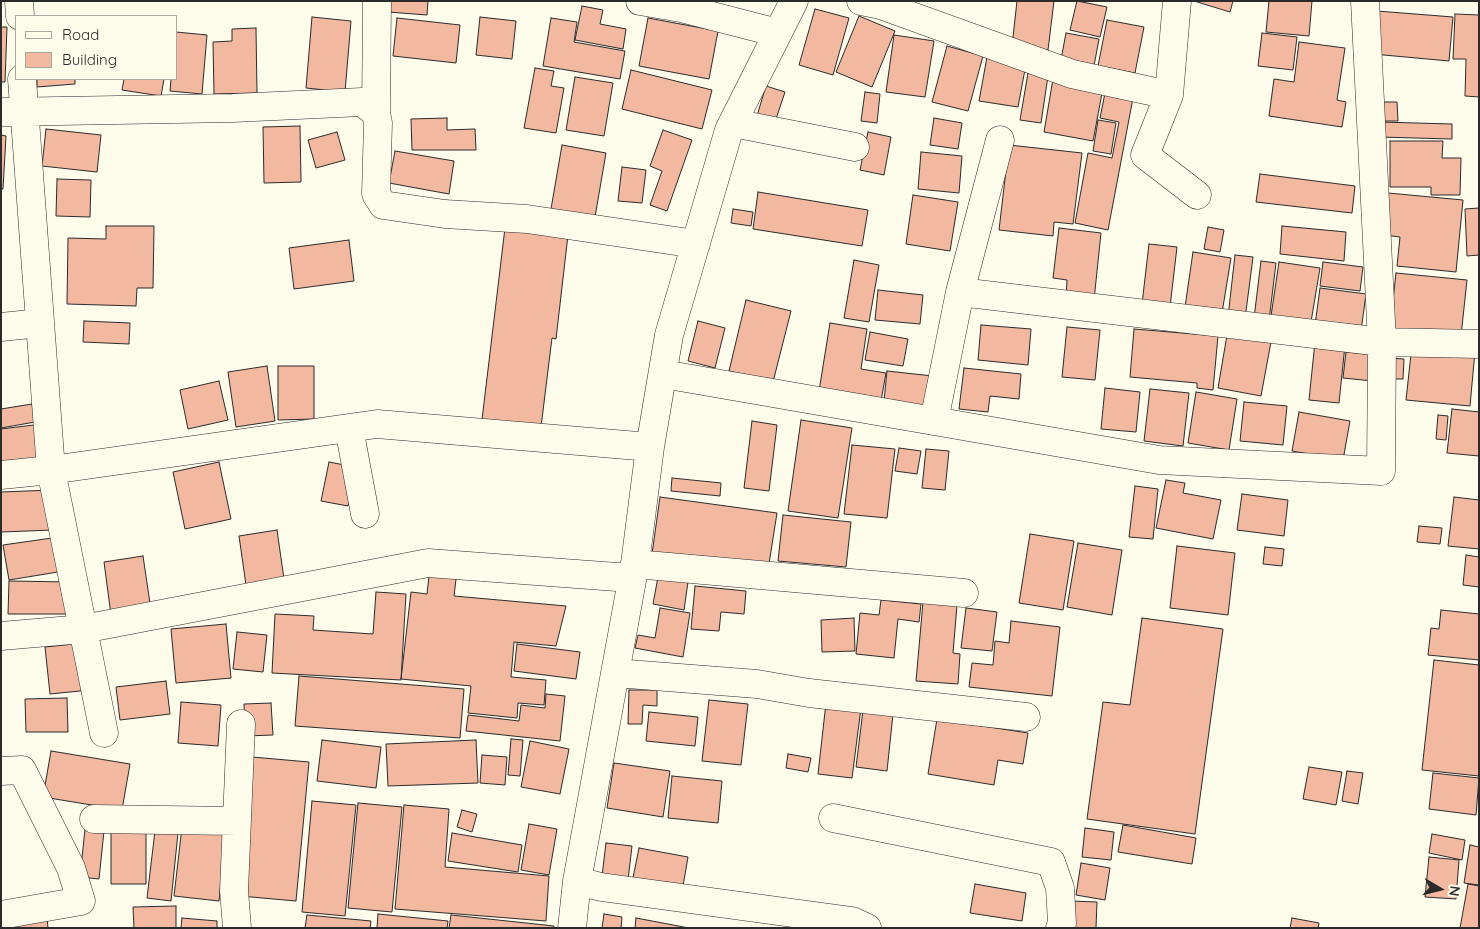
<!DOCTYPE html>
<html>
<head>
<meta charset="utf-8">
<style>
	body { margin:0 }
	#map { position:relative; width:1480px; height:929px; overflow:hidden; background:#fdfbea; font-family:Quicksand,sans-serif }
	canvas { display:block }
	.frame { position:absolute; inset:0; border:2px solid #2b2b2b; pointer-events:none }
	.legend { position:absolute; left:15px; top:15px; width:162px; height:65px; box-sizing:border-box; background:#fdfbea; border:1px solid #a9a89e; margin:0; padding:6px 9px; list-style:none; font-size:15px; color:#2b2b2b }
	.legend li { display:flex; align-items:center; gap:10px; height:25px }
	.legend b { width:25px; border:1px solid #a9a89e }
	.north { position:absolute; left:1415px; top:864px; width:50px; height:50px; -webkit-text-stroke:4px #fdfbea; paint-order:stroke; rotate:98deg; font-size:14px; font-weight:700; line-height:20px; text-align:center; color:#2b2b2b }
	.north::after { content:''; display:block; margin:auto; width:18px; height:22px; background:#2b2b2b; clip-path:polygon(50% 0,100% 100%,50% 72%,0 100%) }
</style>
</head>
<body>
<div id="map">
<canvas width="1480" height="929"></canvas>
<div class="frame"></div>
<ul class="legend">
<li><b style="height:6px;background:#fdfbea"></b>Road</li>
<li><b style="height:14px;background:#f2b8a0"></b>Building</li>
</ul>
<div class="north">N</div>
</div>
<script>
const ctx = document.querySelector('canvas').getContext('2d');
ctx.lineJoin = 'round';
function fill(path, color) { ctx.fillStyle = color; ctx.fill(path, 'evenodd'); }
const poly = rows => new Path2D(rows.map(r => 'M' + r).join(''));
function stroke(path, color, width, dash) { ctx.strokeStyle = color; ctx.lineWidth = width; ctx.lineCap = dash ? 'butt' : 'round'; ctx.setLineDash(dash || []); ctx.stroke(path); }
const building = poly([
	[389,1,428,1,427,15,388,12,389,1],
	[1017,1,1054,1,1048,50,1012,46,1017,1],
	[1077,1,1107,7,1100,37,1070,30,1077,1],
	[1194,1,1233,1,1230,12,1194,1],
	[1269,1,1312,1,1309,36,1266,32,1269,1],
	[582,6,603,10,600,24,626,29,623,49,575,40,582,6],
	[815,9,849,18,833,75,799,65,815,9],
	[1377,11,1453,17,1449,61,1373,54,1377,11],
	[1455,14,1479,15,1479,97,1465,96,1466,59,1453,59,1455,14],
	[859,16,895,31,872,87,836,72,859,16],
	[312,17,351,21,345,92,306,88,312,17],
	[480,17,516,21,512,59,476,55,480,17],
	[397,18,460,25,456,63,393,56,397,18],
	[551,18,577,22,574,42,625,51,620,79,543,66,551,18],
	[648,18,718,31,709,79,639,66,648,18],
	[1107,20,1144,27,1135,73,1098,66,1107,20],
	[1,27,7,27,5,82,1,82,1,27],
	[256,28,257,93,214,94,213,42,232,41,232,29,256,28],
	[176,32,207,35,202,94,170,91,171,79,176,79,176,32],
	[1066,33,1099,39,1093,71,1060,65,1066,33],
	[1262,33,1297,37,1293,70,1258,66,1262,33],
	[894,35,934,41,925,97,886,92,894,35],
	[1299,42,1345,48,1337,100,1346,102,1342,127,1269,116,1274,79,1294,82,1299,42],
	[947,46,983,56,968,111,932,102,947,46],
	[987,57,1026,64,1018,107,979,101,987,57],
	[535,68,554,71,551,86,564,88,556,133,524,128,535,68],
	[631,70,712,90,702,129,622,109,631,70],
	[1028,73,1048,76,1041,123,1020,120,1028,73],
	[575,77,613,83,604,136,566,130,575,77],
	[37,79,75,79,75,84,37,87,37,79],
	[124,79,164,79,161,96,122,90,124,79],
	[1053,79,1103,88,1093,141,1044,132,1053,79],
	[766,86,785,92,774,125,756,119,766,86],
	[865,92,880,94,877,123,861,121,865,92],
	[1105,93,1133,98,1108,230,1075,223,1088,153,1112,158,1119,122,1100,118,1105,93],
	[1379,102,1397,102,1398,121,1379,121,1379,102],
	[447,118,447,130,475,129,476,150,412,150,411,119,447,118],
	[934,118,962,123,958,149,930,145,934,118],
	[1098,120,1116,123,1111,154,1093,151,1098,120],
	[1379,122,1452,124,1452,139,1379,137,1379,122],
	[300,126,301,182,264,183,263,127,300,126],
	[46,129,101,135,97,172,42,166,46,129],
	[663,130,692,140,667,211,650,205,662,171,650,166,663,130],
	[337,132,345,160,316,168,308,140,337,132],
	[868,132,891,137,884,175,860,170,868,132],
	[1,135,6,136,3,189,1,189,1,135],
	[1390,141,1443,141,1442,158,1461,158,1460,195,1431,195,1431,187,1390,187,1390,141],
	[562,145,606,153,595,217,551,209,562,145],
	[1009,145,1082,153,1073,224,1054,222,1053,236,999,230,1009,145],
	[395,151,454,161,449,194,389,183,395,151],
	[921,152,962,156,959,193,918,189,921,152],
	[622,167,646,170,642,203,618,201,622,167],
	[1260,174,1355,186,1352,213,1256,202,1260,174],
	[57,179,91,180,90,217,56,216,57,179],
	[758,192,868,210,862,246,753,229,758,192],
	[1388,193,1463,200,1456,272,1397,266,1400,237,1384,235,1388,193],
	[913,195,958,202,950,251,906,244,913,195],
	[1479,208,1479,255,1467,256,1465,209,1479,208],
	[733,209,753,212,751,226,731,223,733,209],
	[106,226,154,226,153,288,137,288,136,306,67,304,68,238,106,239,106,226],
	[1282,226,1346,232,1344,261,1280,254,1282,226],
	[1208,227,1224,230,1220,252,1204,249,1208,227],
	[505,228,568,235,556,339,552,338,540,435,481,428,505,228],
	[1059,228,1101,233,1094,300,1066,297,1067,280,1053,278,1059,228],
	[349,240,354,281,294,289,289,248,349,240],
	[1149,244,1177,247,1170,307,1142,304,1149,244],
	[1193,252,1231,258,1222,313,1185,307,1193,252],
	[1235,255,1253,257,1245,319,1228,317,1235,255],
	[854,260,879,265,869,322,844,318,854,260],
	[1261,261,1276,263,1269,321,1254,318,1261,261],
	[1279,262,1320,268,1311,322,1271,316,1279,262],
	[1323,262,1363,267,1360,291,1320,286,1323,262],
	[1396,273,1467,280,1461,336,1390,328,1396,273],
	[1320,288,1366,294,1361,331,1315,325,1320,288],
	[878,290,923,295,920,324,875,320,878,290],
	[746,300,791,311,773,382,729,371,746,300],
	[84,321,130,323,129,344,83,342,84,321],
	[698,321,725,328,715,368,688,361,698,321],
	[830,323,867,329,861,369,886,373,881,401,819,391,830,323],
	[981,325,1031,329,1028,365,978,360,981,325],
	[1067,327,1100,330,1095,380,1062,377,1067,327],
	[1134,329,1218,336,1213,390,1197,388,1197,383,1130,377,1134,329],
	[870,332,908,339,903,366,865,360,870,332],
	[1227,335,1271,342,1261,396,1218,388,1227,335],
	[1315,342,1345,345,1339,403,1309,400,1315,342],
	[1412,345,1475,351,1470,406,1406,400,1412,345],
	[1346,352,1376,355,1373,381,1343,378,1346,352],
	[1387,358,1404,359,1403,379,1387,379,1387,358],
	[267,366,275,421,236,427,228,372,267,366],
	[278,366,314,366,314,419,278,420,278,366],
	[964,368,1021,374,1019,399,990,396,988,412,959,409,964,368],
	[887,371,933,376,929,415,883,411,887,371],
	[219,381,228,420,188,429,180,390,219,381],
	[1105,388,1140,392,1136,432,1101,429,1105,388],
	[1150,389,1189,393,1183,446,1144,441,1150,389],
	[1196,392,1237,399,1229,450,1188,443,1196,392],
	[1244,402,1287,406,1283,445,1240,441,1244,402],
	[32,404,35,422,1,428,1,409,32,404],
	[1452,409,1479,412,1479,456,1447,453,1452,409],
	[1299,412,1350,421,1343,460,1292,451,1299,412],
	[1438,415,1448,416,1446,440,1436,439,1438,415],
	[801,420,852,428,838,518,788,511,801,420],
	[752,421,777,425,769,491,744,488,752,421],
	[42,424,46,462,1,467,1,429,42,424],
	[852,445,895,449,887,518,844,514,852,445],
	[899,448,921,451,917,474,895,471,899,448],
	[926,449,949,451,945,490,922,488,926,449],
	[219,462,231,519,185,529,173,472,219,462],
	[329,462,355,467,348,506,321,501,329,462],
	[672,478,721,483,720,496,671,491,672,478],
	[1166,480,1185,483,1183,493,1221,500,1213,539,1156,528,1166,480],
	[1135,486,1158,489,1153,539,1129,537,1135,486],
	[52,490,53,530,1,532,1,492,52,490],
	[1242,494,1288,500,1284,536,1237,530,1242,494],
	[660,497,777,513,768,570,652,554,660,497],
	[1454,497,1479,500,1479,549,1448,546,1454,497],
	[783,515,851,522,846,567,778,561,783,515],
	[1419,526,1442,528,1440,544,1417,542,1419,526],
	[277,530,284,579,246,585,239,536,277,530],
	[1030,534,1074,541,1063,610,1019,603,1030,534],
	[59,537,64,571,9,580,3,545,59,537],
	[1078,543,1122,550,1112,615,1067,607,1078,543],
	[1177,546,1235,553,1228,615,1170,608,1177,546],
	[1265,547,1284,549,1282,566,1263,564,1265,547],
	[1466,555,1479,557,1479,587,1463,585,1466,555],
	[143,556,151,610,111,615,104,562,143,556],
	[430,567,457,571,454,596,566,606,556,646,514,642,511,677,546,680,544,705,518,703,517,718,468,713,471,686,401,679,411,592,427,594,430,567],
	[658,577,688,582,684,610,653,604,658,577],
	[9,581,70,582,69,614,8,614,9,581],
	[695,586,746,591,744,614,721,612,719,631,691,629,695,586],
	[376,592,406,594,401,680,272,673,275,614,314,616,313,630,373,634,376,592],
	[881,600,921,604,919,622,898,619,894,658,856,654,860,613,879,615,881,600],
	[923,602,957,605,953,653,960,654,958,684,916,681,923,602],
	[660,608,690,613,683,657,635,648,638,635,655,638,660,608],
	[966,608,997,612,992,651,961,648,966,608],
	[1441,610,1479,614,1479,660,1428,655,1431,628,1439,629,1441,610],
	[854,618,855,651,822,652,821,620,854,618],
	[1142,618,1223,629,1195,834,1087,819,1103,702,1130,705,1142,618],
	[1011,621,1060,627,1052,696,969,687,972,663,993,665,995,641,1009,643,1011,621],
	[226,624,231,678,176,683,171,629,226,624],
	[237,632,267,635,263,672,233,669,237,632],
	[84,643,90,690,50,694,45,647,84,643],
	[517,644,580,652,576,679,514,671,517,644],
	[1434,660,1479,665,1479,776,1422,770,1434,660],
	[299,676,464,689,460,738,295,726,299,676],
	[166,681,170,714,120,720,116,687,166,681],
	[629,690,657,690,657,706,643,705,642,724,628,724,629,690],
	[546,694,565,696,560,741,466,731,468,715,519,721,521,705,545,708,546,694],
	[67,698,68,732,26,732,25,699,67,698],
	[709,700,748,704,741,765,702,761,709,700],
	[181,702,221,705,218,746,178,743,181,702],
	[271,703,273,735,245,736,244,704,271,703],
	[826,703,861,708,852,778,818,774,826,703],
	[863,710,893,714,887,771,856,767,863,710],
	[649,712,698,717,695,746,646,741,649,712],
	[937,719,1028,733,1023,764,998,760,994,785,928,774,937,719],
	[511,739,523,740,520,776,508,775,511,739],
	[322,740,381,747,376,788,317,781,322,740],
	[476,740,478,783,388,786,386,744,476,740],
	[530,741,569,749,560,794,521,787,530,741],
	[51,751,130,764,122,810,43,797,51,751],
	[788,754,811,758,808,772,786,768,788,754],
	[482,755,507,757,505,785,480,783,482,755],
	[252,757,309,762,296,901,240,896,252,757],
	[614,763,670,771,663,817,607,808,614,763],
	[1309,767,1342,772,1336,805,1303,799,1309,767],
	[1347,771,1363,773,1358,804,1342,801,1347,771],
	[1433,773,1479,778,1476,815,1429,809,1433,773],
	[672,776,722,781,718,823,668,818,672,776],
	[312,801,356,805,345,916,302,912,312,801],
	[358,803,402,807,392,912,348,908,358,803],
	[404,805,449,809,445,867,549,876,546,921,395,909,404,805],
	[462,810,477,814,472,832,457,827,462,810],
	[529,824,557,829,549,875,521,870,529,824],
	[1123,825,1196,838,1192,864,1118,852,1123,825],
	[182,827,226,832,219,901,174,896,182,827],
	[1085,828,1114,832,1111,860,1082,857,1085,828],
	[85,829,104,831,99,879,80,877,85,829],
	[111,831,146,831,146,884,111,884,111,831],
	[155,831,178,833,171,901,147,898,155,831],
	[452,833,522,845,518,872,448,861,452,833],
	[1432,834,1465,840,1462,860,1429,853,1432,834],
	[606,843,632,846,628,880,602,876,606,843],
	[1470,845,1479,847,1479,885,1464,883,1470,845],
	[639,848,688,857,683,886,633,878,639,848],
	[1429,857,1459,860,1456,899,1425,897,1429,857],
	[1081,863,1110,868,1105,900,1076,895,1081,863],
	[975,884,1026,893,1022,921,970,913,975,884],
	[1468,884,1479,886,1479,928,1460,928,1468,884],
	[1071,901,1097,902,1096,928,1069,928,1071,901],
	[176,906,176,928,134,928,133,907,176,906],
	[378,914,448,921,447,928,377,928,378,914],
	[604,914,622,917,621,928,602,928,604,914],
	[307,915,371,921,370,928,305,928,307,915],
	[451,915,554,926,554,928,449,928,451,915],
	[47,917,48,928,13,928,12,921,47,917],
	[182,918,217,921,217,928,181,928,182,918],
	[636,918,689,928,635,928,636,918],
	[1292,918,1319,923,1318,928,1290,928,1292,918]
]);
fill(building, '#f2b8a0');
stroke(building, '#2b2b2b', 1);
const minor = poly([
	[19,1,20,16],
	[640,1,681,8,778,33],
	[861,1,881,5,1072,74,1169,95],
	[1177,1,1169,95,1145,155,1197,195],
	[1365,1,1382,342,1479,344],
	[1,112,233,108,362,102,376,113,378,123,376,194,383,205,445,214,527,219,696,244],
	[376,113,377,1],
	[733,123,855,147],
	[1,327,40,323],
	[663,374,1159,460,1381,471,1382,342,960,292,1000,140],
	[934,421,960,292],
	[349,428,365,514],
	[1,475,51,470,22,79],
	[1,636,83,629,428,563,617,577,630,577,635,564,964,593],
	[615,673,757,684,809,693,1026,717],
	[104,733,51,470,377,424,650,447],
	[1,771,22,770,71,868,81,901,1,915],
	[833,818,1051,862,1060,888,1062,923,1060,928],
	[94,819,237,821],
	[577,881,601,887,852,921,867,928],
	[237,928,234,891,241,724],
	[572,928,577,881,635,564,650,447,669,335,729,130,794,1]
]);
stroke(minor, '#2b2b2b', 29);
stroke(minor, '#fdfbea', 28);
</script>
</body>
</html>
